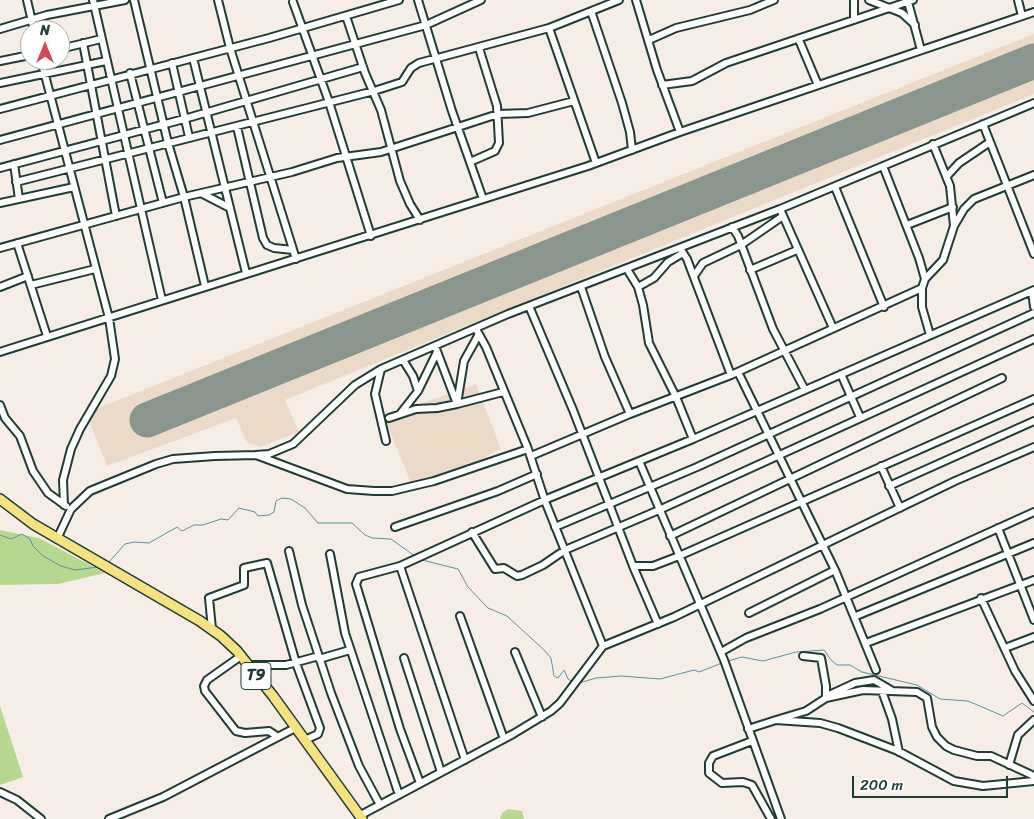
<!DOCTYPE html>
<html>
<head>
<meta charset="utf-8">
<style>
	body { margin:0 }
	#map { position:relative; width:1034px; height:819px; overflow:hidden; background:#f6eee6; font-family:Sriracha,sans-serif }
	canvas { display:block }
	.north { position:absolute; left:20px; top:20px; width:50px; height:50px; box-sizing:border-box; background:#fff; border:1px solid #a5b1ae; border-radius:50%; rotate:0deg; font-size:14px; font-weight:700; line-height:20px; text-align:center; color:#1f3d34 }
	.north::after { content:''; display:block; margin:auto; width:18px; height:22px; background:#d1495b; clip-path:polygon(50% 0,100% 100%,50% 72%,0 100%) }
	.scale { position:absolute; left:852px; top:776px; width:156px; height:22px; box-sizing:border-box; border:2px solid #1f3d34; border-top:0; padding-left:6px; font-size:15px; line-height:18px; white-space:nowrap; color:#1f3d34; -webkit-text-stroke:4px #fff; paint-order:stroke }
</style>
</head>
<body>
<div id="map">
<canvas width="1034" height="819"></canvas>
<div class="north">N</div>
<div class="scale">200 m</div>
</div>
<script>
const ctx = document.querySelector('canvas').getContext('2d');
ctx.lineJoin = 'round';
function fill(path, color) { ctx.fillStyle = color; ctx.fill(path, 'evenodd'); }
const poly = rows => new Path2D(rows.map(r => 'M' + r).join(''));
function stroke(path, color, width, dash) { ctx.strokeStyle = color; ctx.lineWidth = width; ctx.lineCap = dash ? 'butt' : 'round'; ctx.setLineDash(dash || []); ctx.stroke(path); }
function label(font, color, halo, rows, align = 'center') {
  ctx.font = font + ' Sriracha,sans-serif'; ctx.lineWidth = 4.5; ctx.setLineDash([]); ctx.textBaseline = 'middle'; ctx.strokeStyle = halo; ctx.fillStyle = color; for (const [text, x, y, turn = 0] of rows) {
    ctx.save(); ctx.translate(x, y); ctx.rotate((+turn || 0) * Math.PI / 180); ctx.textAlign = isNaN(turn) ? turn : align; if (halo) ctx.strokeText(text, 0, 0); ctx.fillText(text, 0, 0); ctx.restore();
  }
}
fill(poly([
	[1034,34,1034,94,285,400,299,432,260,447,247,442,236,418,107,466,86,413],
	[476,384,501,449,456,473,411,483,384,417]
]), '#ecdac9');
fill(poly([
	[0,530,39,538,105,573,58,584,0,585],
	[0,706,23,777,0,785],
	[508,809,522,811,524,819,500,819,502,813]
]), '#b7d891');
stroke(poly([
	[0,535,11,539,22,534,30,539,33,546,43,556,61,566,75,570,98,567],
	[422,560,458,569,468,587,488,608,507,616,544,650,551,658,554,676,558,678,564,670,568,679,573,682],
	[108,563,125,544,134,542,149,543,177,527,182,531,194,525,203,525,221,519,228,520,239,508,255,512,258,516,269,515,274,512,276,501,282,498,291,499,305,508,318,523,352,523,365,535,372,538,391,539,416,557],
	[728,661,742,657,763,661,796,652,824,650,831,660,837,665,850,665,862,672,917,685,940,699,968,701,1003,716,1022,703,1034,712],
	[579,683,596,678,621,676,660,679,694,670,699,672,722,663]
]), '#5a909c', 1);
stroke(poly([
	[147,420,1034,61]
]), '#8a968d', 35);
const minor = poly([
	[27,0,34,30],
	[93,0,162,300],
	[218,0,230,48,296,259],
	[418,0,452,111,483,199],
	[636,0,657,70,680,132],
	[869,0,902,13,915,25],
	[1018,0,1022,16],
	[293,2,329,102,371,236],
	[908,2,921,50],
	[591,11,622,103,630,132,632,150],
	[346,16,365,73,381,110,400,181,410,204,420,220],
	[854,20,854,0],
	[549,28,596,163],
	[0,29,47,15,125,0],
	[649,40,676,28,750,10,774,0],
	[799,40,818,85],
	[83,43,116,216],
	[60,49,101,39],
	[193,58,246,273],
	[41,60,109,318,115,359,111,376,80,429,71,449,63,480,64,505],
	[0,61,30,55],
	[172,63,189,137],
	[130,73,163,203],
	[0,83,106,61],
	[662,85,692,81,726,63,913,0],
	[0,109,269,38,399,0],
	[983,124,1034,254],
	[237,127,263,238,267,245,274,248,293,250],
	[0,140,426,25,481,0],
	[470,162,495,151,499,143,497,106,479,48],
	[14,164,19,199],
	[0,168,184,119,363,67],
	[947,176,959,163,990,142],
	[16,182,374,91,402,82,411,68,419,63,549,28,619,0],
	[835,187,884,307],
	[201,193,230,208],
	[0,203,74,187],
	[780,209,833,328],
	[907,225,953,207],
	[954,226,964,209,974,199,1034,175],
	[732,227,738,236,773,329,805,390],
	[17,243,47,336],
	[0,248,184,197,168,143,134,0],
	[680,248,687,259,731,375],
	[627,269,638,287,643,305,649,343,676,397,693,439],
	[750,270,797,250],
	[694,276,703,263,741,245,783,216],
	[925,279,943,260,954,226,950,186,933,144],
	[31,285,95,269],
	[205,286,184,197,292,172,337,158,381,152,498,114,528,113,574,101],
	[0,287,28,276],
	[581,287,605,357,630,414],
	[638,287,654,278,668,262,683,253],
	[922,288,922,307,930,335],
	[1032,291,1034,307],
	[529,306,573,410,633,566,658,624],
	[435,346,457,404,503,392],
	[0,352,588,166,680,132,1034,12],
	[403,360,413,376,418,391],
	[381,369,375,394,386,441],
	[738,372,835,570,876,670],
	[841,374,860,417],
	[0,405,5,418,20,436,33,471,48,493,66,506],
	[400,414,418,391,437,352],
	[389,418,416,409,437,408,457,404,464,361,479,334],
	[256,455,269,454,293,444,355,385,381,369,508,314,780,209,1034,103],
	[531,456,630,414,731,375,922,288,925,279,919,258,883,166],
	[639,461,724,660,781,819],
	[881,466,900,508],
	[889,486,1034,421],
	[395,527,498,491,537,474],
	[555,527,697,467,1034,313],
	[998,528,1034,620],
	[472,532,495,569,504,568,517,576,522,575,543,565,565,550,659,510,1034,339],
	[670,536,1002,378],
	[57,539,71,509,90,491,156,464,173,459,215,456,256,455,347,489,374,491,392,491,434,481,528,449],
	[289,551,302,605,331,693,359,766,380,805],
	[330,554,345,633,399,795],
	[400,566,359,577,356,584,400,729,420,783],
	[633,566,653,566,679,556,1034,399],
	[981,598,1015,671,1034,701],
	[749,613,835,570],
	[460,616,504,739],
	[856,616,1034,543],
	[212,629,209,598,244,585,244,568,267,563,296,663,320,728,318,734,305,740],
	[866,643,1034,580],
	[603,646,674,617,955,481,1034,447],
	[1005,648,1034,637],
	[515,652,542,717],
	[721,652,746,638,820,609,1034,512],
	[241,656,207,680,204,686,205,691,236,731,245,733,269,731,278,737],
	[803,656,821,658,826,686,826,698],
	[404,658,441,772],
	[319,659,350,650],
	[248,665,286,665,319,656],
	[882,691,892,719,899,752],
	[827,696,855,683,874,680,891,690],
	[776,720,806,711,826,698,863,690,917,692,927,698,932,727,937,737,946,746,954,750,977,756,991,756,1034,776],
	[748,729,776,720,820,723,838,728,898,751,954,781,983,786,1034,781],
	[752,741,713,756,709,763,709,773,722,783,743,782,752,785,771,819],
	[465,760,400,566,549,498,693,439,1034,290],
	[1009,765,1018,735,1034,720],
	[0,792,17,800,41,819],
	[359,816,513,734,551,711,560,703,603,646,545,501,528,449,486,347,476,329],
	[109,819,163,797,295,728]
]);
const highway = poly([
	[0,499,33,524,200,621,221,636,237,651,273,696,362,819]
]);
stroke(minor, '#1f3d34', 10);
stroke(highway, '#1f3d34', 12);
stroke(minor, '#fff', 6);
stroke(highway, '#f7e281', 9);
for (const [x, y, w] of [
	[256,676,30]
]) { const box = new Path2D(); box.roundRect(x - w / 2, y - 13.5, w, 27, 4); ctx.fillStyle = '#fff'; ctx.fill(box); stroke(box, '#1f3d34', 1); }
label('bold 16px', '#1f3d34', null, [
	["T9",256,676]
]);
</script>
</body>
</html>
